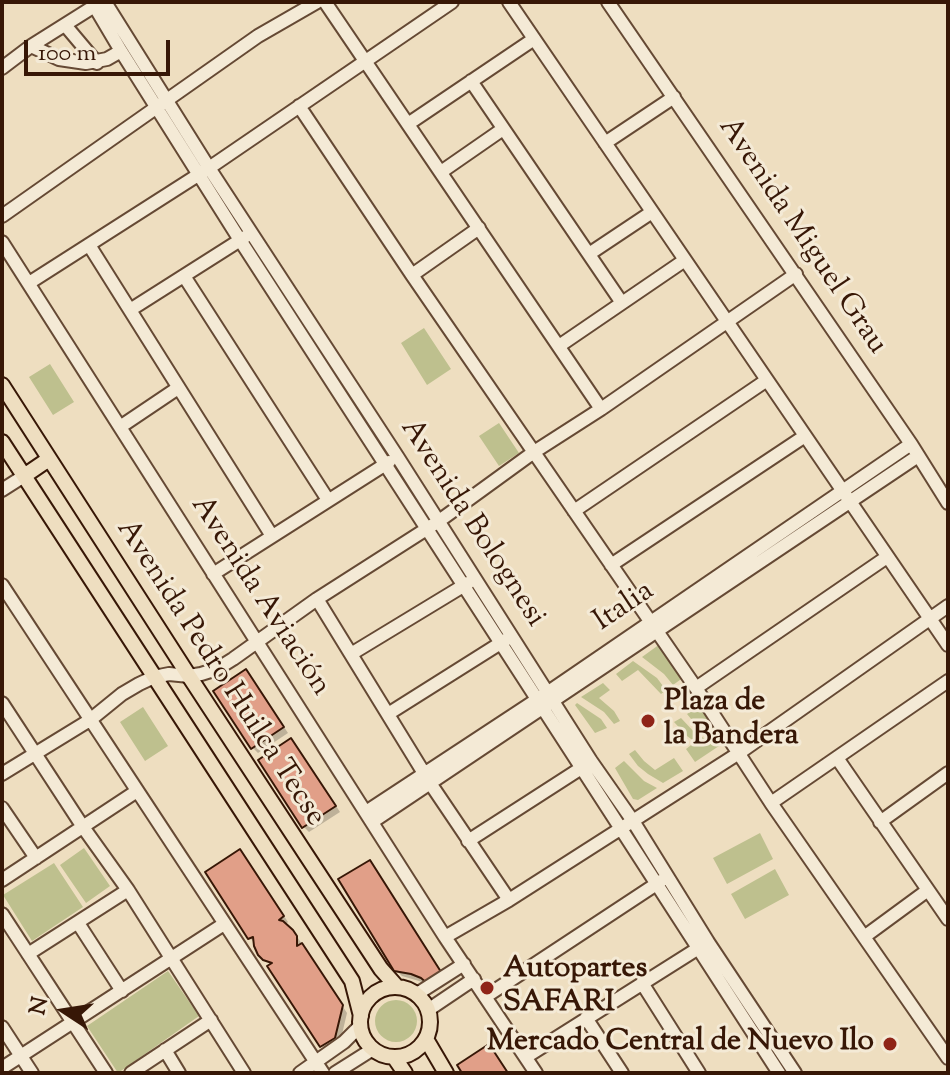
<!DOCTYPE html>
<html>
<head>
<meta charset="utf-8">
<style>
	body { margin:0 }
	#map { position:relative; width:950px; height:1075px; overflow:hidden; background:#eedec0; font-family:"Sorts Mill Goudy",serif }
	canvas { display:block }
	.frame { position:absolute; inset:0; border:4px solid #371706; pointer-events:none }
	.north { position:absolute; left:24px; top:971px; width:80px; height:80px; -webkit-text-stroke:6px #f4ead6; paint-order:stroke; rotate:282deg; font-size:22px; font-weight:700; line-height:32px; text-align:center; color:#371706 }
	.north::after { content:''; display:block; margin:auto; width:28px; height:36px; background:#371706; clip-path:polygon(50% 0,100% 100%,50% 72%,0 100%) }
	.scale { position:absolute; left:24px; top:40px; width:146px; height:36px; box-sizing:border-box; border:4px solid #371706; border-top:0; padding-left:10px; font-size:24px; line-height:28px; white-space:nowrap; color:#371706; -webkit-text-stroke:6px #f4ead6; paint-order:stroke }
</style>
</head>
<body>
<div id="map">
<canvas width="950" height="1075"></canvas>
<div class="frame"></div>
<div class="north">N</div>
<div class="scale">100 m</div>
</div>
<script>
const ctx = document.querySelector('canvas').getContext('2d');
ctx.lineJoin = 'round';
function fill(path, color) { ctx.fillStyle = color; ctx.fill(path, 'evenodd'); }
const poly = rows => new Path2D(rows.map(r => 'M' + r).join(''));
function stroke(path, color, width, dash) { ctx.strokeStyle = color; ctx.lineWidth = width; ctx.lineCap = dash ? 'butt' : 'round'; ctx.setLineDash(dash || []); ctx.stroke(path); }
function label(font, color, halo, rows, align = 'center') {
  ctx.font = font + ' "Sorts Mill Goudy",serif'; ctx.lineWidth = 6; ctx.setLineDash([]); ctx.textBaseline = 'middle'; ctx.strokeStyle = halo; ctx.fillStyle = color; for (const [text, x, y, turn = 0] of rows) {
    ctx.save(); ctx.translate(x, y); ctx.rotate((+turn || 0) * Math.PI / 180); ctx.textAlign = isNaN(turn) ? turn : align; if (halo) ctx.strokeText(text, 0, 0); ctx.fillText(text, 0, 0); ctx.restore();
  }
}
fill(poly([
	[424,328,451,369,427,385,401,343],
	[50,364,74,402,53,415,29,377],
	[499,423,519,453,499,466,479,436],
	[660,644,684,677,673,685,664,674,642,657],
	[633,661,657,678,666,690,661,694,638,670,622,681,616,674],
	[603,683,610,690,599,698,614,711,620,721,614,724,604,712,581,697],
	[577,703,601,719,607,728,595,733,575,705],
	[703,704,723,740,708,734,696,725,687,714],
	[143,707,168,746,145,761,120,722],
	[681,718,696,734,719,746,695,762,686,749,695,742,687,736,674,722],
	[635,750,644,761,655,770,674,758,683,771,663,783,648,774,638,766,629,754],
	[624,761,644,781,657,788,638,800,633,799,615,768],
	[760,833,773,859,727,884,713,858],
	[84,848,110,886,86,903,60,865],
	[54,863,83,907,32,941,3,895],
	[775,869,789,895,745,919,731,894],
	[168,971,199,1016,118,1073,87,1026],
	'375 1021a21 21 0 1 1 42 0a21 21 0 1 1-42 0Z'
]), '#bec08e');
fill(poly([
	[246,672,251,677,288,733,258,753,252,747],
	[291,741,297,746,340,812,309,832,304,827],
	[245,857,288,922,285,925,298,938,347,1013,340,1043,327,1052,322,1046,271,965,260,954,256,944,250,938],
	[375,868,429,984,402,976,396,970]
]), '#0003');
const building = poly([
	[246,669,284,727,251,749,213,691,246,669],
	[291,738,336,806,302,828,258,760,291,738],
	[240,849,284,916,279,920,283,921,293,930,297,936,297,946,302,943,343,1005,335,1038,320,1047,267,966,272,963,263,960,258,955,254,946,253,937,248,939,205,872,240,849],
	[370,860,443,975,429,985,421,978,411,974,394,971,338,879,370,860],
	[489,1044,508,1073,462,1073,457,1065,489,1044]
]);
fill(building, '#e19f88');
stroke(building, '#371706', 2);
const minor = poly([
	[92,2,121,51,240,240,779,1073],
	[105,2,209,168,397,456,591,761,633,821,708,942,795,1073],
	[325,2,601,409],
	[509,2,948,645],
	[608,2,911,444,948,503],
	[65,25,97,63],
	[31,46,59,59,86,63,107,59,121,51],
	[2,68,31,46,101,2],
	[471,81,622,303],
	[299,106,412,275,696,688,771,803,948,1058],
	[408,124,534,39],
	[605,143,674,97],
	[441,172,503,129],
	[2,216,258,36,317,2],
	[2,242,445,937,536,1073],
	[89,245,272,536],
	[589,254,652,212],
	[412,275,479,228],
	[184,276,328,500],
	[29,283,209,168,452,2],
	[130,310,245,237],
	[559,346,685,260],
	[120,427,178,388],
	[2,490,24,476],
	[574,511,767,380],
	[611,565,805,436],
	[213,574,389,462],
	[2,585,323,1073],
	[317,599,430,783,509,900],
	[351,654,468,583],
	[696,688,887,557],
	[2,703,83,827,128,890,244,1073],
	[388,714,507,639],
	[837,758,948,919],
	[2,774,90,720,122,694,139,684,154,677,169,674,189,676,201,674,217,669,233,659,317,599,439,521,534,452,601,409,796,274],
	[771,803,948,681],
	[2,808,36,858],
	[366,812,547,693,911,444],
	[372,822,918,456],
	[880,822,948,773],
	[468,841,586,765],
	[2,880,137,791],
	[2,914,106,1073],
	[78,923,122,991],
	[445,937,509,900,739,753,948,606],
	[864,937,928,890],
	[28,954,128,890],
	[642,983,699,1073],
	[417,994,464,964],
	[485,997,661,881],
	[428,1010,474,979],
	[586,1018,622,1073],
	[2,1027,32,1073],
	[165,1050,179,1073],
	[526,1057,705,944],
	[2,1068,224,924],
	[131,1073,211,1020],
	[300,1073,344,1042,360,1026],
	[335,1073,373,1049]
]);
const major = poly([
	[2,385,189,676,381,969,397,987],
	[2,442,352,981,361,1016],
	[24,476,49,459],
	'360 1022a35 35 0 1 1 70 0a35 35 0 1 1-70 0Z',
	[426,1039,446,1073],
	[394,1057,405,1073]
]);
stroke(minor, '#654934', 16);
stroke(major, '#371706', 18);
stroke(minor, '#f4ead6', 12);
stroke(major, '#eedec0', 14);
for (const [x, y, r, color] of [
	[648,721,8,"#8f2418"],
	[487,988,8,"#8f2418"],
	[890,1044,8,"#8f2418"]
]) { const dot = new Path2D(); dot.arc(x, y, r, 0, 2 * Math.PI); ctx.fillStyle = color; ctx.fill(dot); stroke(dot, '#f4ead6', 3); }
label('30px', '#371706', '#f4ead6', [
	["Avenida Miguel Grau",801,237,56],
	["Avenida Bolognesi",471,524,57],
	["Avenida Aviación",259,597,57],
	["Italia",625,608,-34],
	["Avenida Pedro Huilca Tecse",219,674,57]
]);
label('bold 30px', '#371706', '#f4ead6', [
	["Plaza de",664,704],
	["la Bandera",664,738],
	["Autopartes",503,971],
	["SAFARI",503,1005],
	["Mercado Central de Nuevo Ilo",874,1044,"right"]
], 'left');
</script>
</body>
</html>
